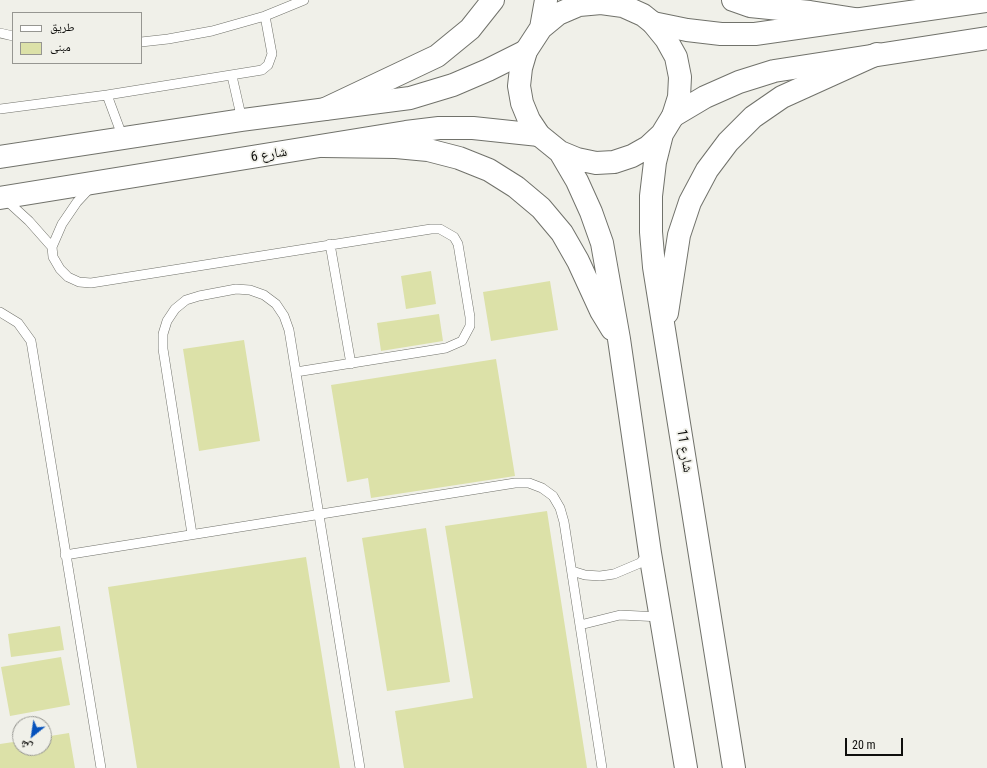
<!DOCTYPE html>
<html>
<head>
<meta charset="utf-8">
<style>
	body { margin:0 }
	#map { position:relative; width:987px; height:768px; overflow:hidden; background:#f0f0e9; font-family:"Roboto Condensed","Noto Naskh Arabic",sans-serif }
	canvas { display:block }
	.legend { position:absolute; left:12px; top:12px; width:130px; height:52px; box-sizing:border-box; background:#f0f0e9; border:1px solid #969691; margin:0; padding:5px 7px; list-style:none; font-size:12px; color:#0f0f0d }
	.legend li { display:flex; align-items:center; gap:8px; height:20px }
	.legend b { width:20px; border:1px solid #969691 }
	.north { position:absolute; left:12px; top:716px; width:40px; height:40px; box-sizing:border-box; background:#f0f0e9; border:1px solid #969691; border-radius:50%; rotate:210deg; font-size:11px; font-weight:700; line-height:16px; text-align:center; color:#0f0f0d }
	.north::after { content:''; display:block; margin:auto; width:14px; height:18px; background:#0652bc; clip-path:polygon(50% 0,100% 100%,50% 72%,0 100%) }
	.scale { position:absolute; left:845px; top:738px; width:58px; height:18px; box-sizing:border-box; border:2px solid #0f0f0d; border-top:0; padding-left:5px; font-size:12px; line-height:14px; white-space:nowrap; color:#0f0f0d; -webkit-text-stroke:3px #f0f0e9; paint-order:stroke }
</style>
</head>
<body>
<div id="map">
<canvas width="987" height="768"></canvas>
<ul class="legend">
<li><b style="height:5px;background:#fff"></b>طريق</li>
<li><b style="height:11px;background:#dce1a8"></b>مبنى</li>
</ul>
<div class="north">ش</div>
<div class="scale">20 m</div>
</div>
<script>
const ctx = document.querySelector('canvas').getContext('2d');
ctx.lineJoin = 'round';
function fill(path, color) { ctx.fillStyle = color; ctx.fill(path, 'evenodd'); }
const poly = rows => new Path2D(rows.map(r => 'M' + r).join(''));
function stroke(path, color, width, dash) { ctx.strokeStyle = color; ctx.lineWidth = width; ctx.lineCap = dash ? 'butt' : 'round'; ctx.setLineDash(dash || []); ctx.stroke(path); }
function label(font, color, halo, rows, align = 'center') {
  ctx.font = font + ' "Roboto Condensed","Noto Naskh Arabic",sans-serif'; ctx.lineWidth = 3.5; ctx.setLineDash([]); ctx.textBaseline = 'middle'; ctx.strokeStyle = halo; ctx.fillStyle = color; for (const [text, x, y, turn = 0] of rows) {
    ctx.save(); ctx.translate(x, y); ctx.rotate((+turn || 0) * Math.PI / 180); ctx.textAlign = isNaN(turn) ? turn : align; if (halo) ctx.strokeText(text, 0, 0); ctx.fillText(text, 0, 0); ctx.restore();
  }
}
fill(poly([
	[431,271,436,304,406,309,401,276],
	[550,281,558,330,491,341,483,292],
	[439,314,443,341,381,351,377,323],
	[244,340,260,441,199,451,183,349],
	[496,359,515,476,371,498,368,478,347,482,331,385],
	[547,511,587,768,404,768,395,711,473,698,445,526],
	[426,528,450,682,387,691,362,538],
	[306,557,340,768,137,768,108,587],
	[60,626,64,650,11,657,8,634],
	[61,657,70,705,10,716,1,667],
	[69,733,75,768,0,768,0,744,20,741,20,748,44,748,44,737]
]), '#dce1a8');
const service = poly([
	[0,33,13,36],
	[141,42,168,39,212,31,265,16,304,0],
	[232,76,242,120],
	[107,95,123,138],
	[0,109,107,95,262,70,268,65,272,54,265,16],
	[6,200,29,221,52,247,53,257,60,269,68,277,79,282,91,283,431,229,440,229,454,237,458,244,470,317,470,326,462,341,446,348,296,372],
	[330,244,351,364],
	[52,247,62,224,77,202,91,187],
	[0,312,18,323,31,341,101,768],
	[192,534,163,349,163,334,167,321,175,309,186,300,199,296,236,289,250,290,264,295,276,304,284,316,289,330,360,768],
	[65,555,515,483,529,483,542,488,553,496,560,508,564,522,602,768],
	[572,571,585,575,600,576,614,574,640,563,649,554],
	[580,625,620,615,661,617]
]);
const tertiary = poly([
	[653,23,687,30,721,34,755,34,987,1],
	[673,116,705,97,739,82,774,71,987,38],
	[0,157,242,120,410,98,453,85,488,70,526,51],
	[0,198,406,132,439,128,473,128,539,135]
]);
const secondary = poly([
	[733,0,750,6,810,12,855,19],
	[541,28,558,14,579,5,601,3,623,6,643,15,653,23,666,39,676,57,680,77,679,97,673,116,662,134,648,147,632,156,614,162,596,163,577,159,560,152,539,135,529,120,522,103,519,86,521,68,526,51,541,28,546,0],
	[325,109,437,56,470,29,493,0],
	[662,134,655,162,651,196,651,232,654,267,734,768],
	[323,146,396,147,428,150,459,158,489,170,516,187,541,208,562,233,578,261,601,311,612,329],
	[560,152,577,181,591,212,602,243,619,339,650,553,686,768],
	[667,313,679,235,690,202,707,170,728,142,753,117,782,97,877,54]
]);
stroke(service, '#71726b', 10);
stroke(tertiary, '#71726b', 24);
stroke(secondary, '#71726b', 24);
stroke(service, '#fff', 9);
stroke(tertiary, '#fff', 22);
stroke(secondary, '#fff', 22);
label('14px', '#0f0f0d', '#f0f0e9', [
	["شارع 6",269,155,-9],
	["شارع 11",684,451,81]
]);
</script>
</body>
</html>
